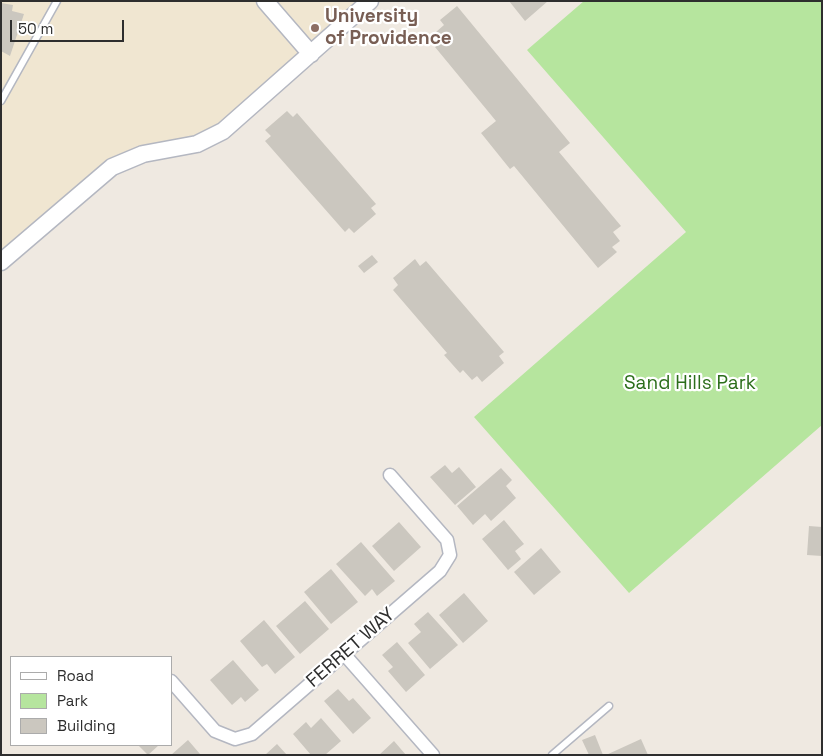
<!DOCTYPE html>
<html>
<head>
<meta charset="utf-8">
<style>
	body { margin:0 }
	#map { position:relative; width:823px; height:756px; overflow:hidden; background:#efe9e1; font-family:"Space Grotesk",sans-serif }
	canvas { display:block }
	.frame { position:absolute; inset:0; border:2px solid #2e2e2e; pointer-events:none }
	.legend { position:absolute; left:10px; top:656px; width:162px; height:90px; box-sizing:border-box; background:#fff; border:1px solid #ababab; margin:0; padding:6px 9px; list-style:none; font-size:15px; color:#2e2e2e }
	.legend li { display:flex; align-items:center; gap:10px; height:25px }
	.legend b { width:25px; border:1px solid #ababab }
	.scale { position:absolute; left:10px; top:20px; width:114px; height:22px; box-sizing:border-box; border:2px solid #2e2e2e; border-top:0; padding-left:6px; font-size:15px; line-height:18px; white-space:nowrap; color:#2e2e2e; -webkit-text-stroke:4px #fff; paint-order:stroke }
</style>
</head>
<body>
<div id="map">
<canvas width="823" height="756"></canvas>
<div class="frame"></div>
<ul class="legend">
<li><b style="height:6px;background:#fff"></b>Road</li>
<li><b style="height:14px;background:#b6e59e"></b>Park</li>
<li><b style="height:14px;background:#cbc7bf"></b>Building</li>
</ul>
<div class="scale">50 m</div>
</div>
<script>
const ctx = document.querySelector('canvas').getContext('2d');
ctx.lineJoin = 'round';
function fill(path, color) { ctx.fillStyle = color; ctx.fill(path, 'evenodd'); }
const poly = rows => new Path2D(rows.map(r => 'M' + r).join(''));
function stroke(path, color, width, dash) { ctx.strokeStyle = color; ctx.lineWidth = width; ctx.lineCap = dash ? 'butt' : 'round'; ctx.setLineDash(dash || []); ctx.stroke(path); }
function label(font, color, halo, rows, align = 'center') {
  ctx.font = font + ' "Space Grotesk",sans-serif'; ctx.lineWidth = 4.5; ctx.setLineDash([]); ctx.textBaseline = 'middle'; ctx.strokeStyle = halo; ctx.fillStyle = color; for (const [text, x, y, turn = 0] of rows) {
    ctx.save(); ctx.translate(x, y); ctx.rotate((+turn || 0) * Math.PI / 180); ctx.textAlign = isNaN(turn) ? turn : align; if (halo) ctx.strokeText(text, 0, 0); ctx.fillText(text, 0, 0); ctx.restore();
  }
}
fill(poly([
	[1,1,372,1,223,131,112,167,1,262]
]), '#f0e6d1');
fill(poly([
	[584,1,822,1,822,425,629,593,474,417,686,232,527,50]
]), '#b6e59e');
fill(poly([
	[509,1,548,1,525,21],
	[1,3,13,5,12,11,24,14,10,56,1,51],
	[457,6,570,143,559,152,621,226,613,232,620,241,612,247,617,252,598,268,514,166,510,169,481,133,496,121,435,47,443,41,436,32,444,25,440,20],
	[287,111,293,117,297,113,376,204,371,208,376,214,354,233,349,228,345,232,265,141,271,136,265,130],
	[372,255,378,262,364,273,358,266],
	[415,259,420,266,426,261,504,352,499,356,504,363,482,382,477,376,472,380,463,370,460,373,444,355,447,353,393,290,398,285,393,278],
	[445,465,452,473,459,467,476,487,455,505,430,477],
	[501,468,512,480,506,486,516,498,491,521,485,514,473,525,457,506],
	[504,520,524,544,515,551,521,559,508,570,482,539],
	[399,522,421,547,394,571,372,546],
	[809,526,822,527,822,556,807,555],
	[361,542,395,581,377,596,372,589,365,596,336,564],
	[541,548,561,572,534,595,514,572],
	[331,569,358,602,331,624,304,592],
	[464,593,488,621,463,643,439,615],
	[305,601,329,629,300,654,276,626],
	[428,612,458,645,430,669,408,643,421,632,414,624],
	[264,620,295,657,275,674,267,664,262,667,240,641],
	[397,642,425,675,406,692,388,671,393,667,382,655],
	[233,660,259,690,245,702,241,697,232,705,210,680],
	[338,689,349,701,353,698,371,718,353,734,324,701],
	[321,718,341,741,325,755,311,755,293,734,306,722,311,728],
	[595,735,603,755,589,755,582,740],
	[641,739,648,755,606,755],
	[188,740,200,754,199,755,171,755],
	[394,741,406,755,379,755],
	[277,744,287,755,265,755],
	[138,745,159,745,148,755]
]), '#cbc7bf');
const service = poly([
	[1,101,57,1],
	[552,755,609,706]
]);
const minor = poly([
	[344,654,433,755],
	[171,681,215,731,235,739,252,734,440,571,450,555,447,540,390,475]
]);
const tertiary = poly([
	[265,1,311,54],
	[1,262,112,167,143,154,197,144,223,131,370,1]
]);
stroke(service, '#b4b7c1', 9);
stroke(minor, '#b4b7c1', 15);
stroke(tertiary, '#b4b7c1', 19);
stroke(service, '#fff', 6);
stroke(minor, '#fff', 12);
stroke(tertiary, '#fff', 16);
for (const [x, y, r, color] of [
	[315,28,5,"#8d6e63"]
]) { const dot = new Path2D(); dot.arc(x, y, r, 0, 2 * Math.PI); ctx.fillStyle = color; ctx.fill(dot); stroke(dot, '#fff', 2); }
label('bold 19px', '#785e54', '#fff', [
	["University",325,17],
	["of Providence",325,39]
], 'left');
label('19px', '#2c6e1b', '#fff', [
	["Sand Hills Park",690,384]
]);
label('19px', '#2e2e2e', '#fff', [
	["FERRET WAY",351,648,-41]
]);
</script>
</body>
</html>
